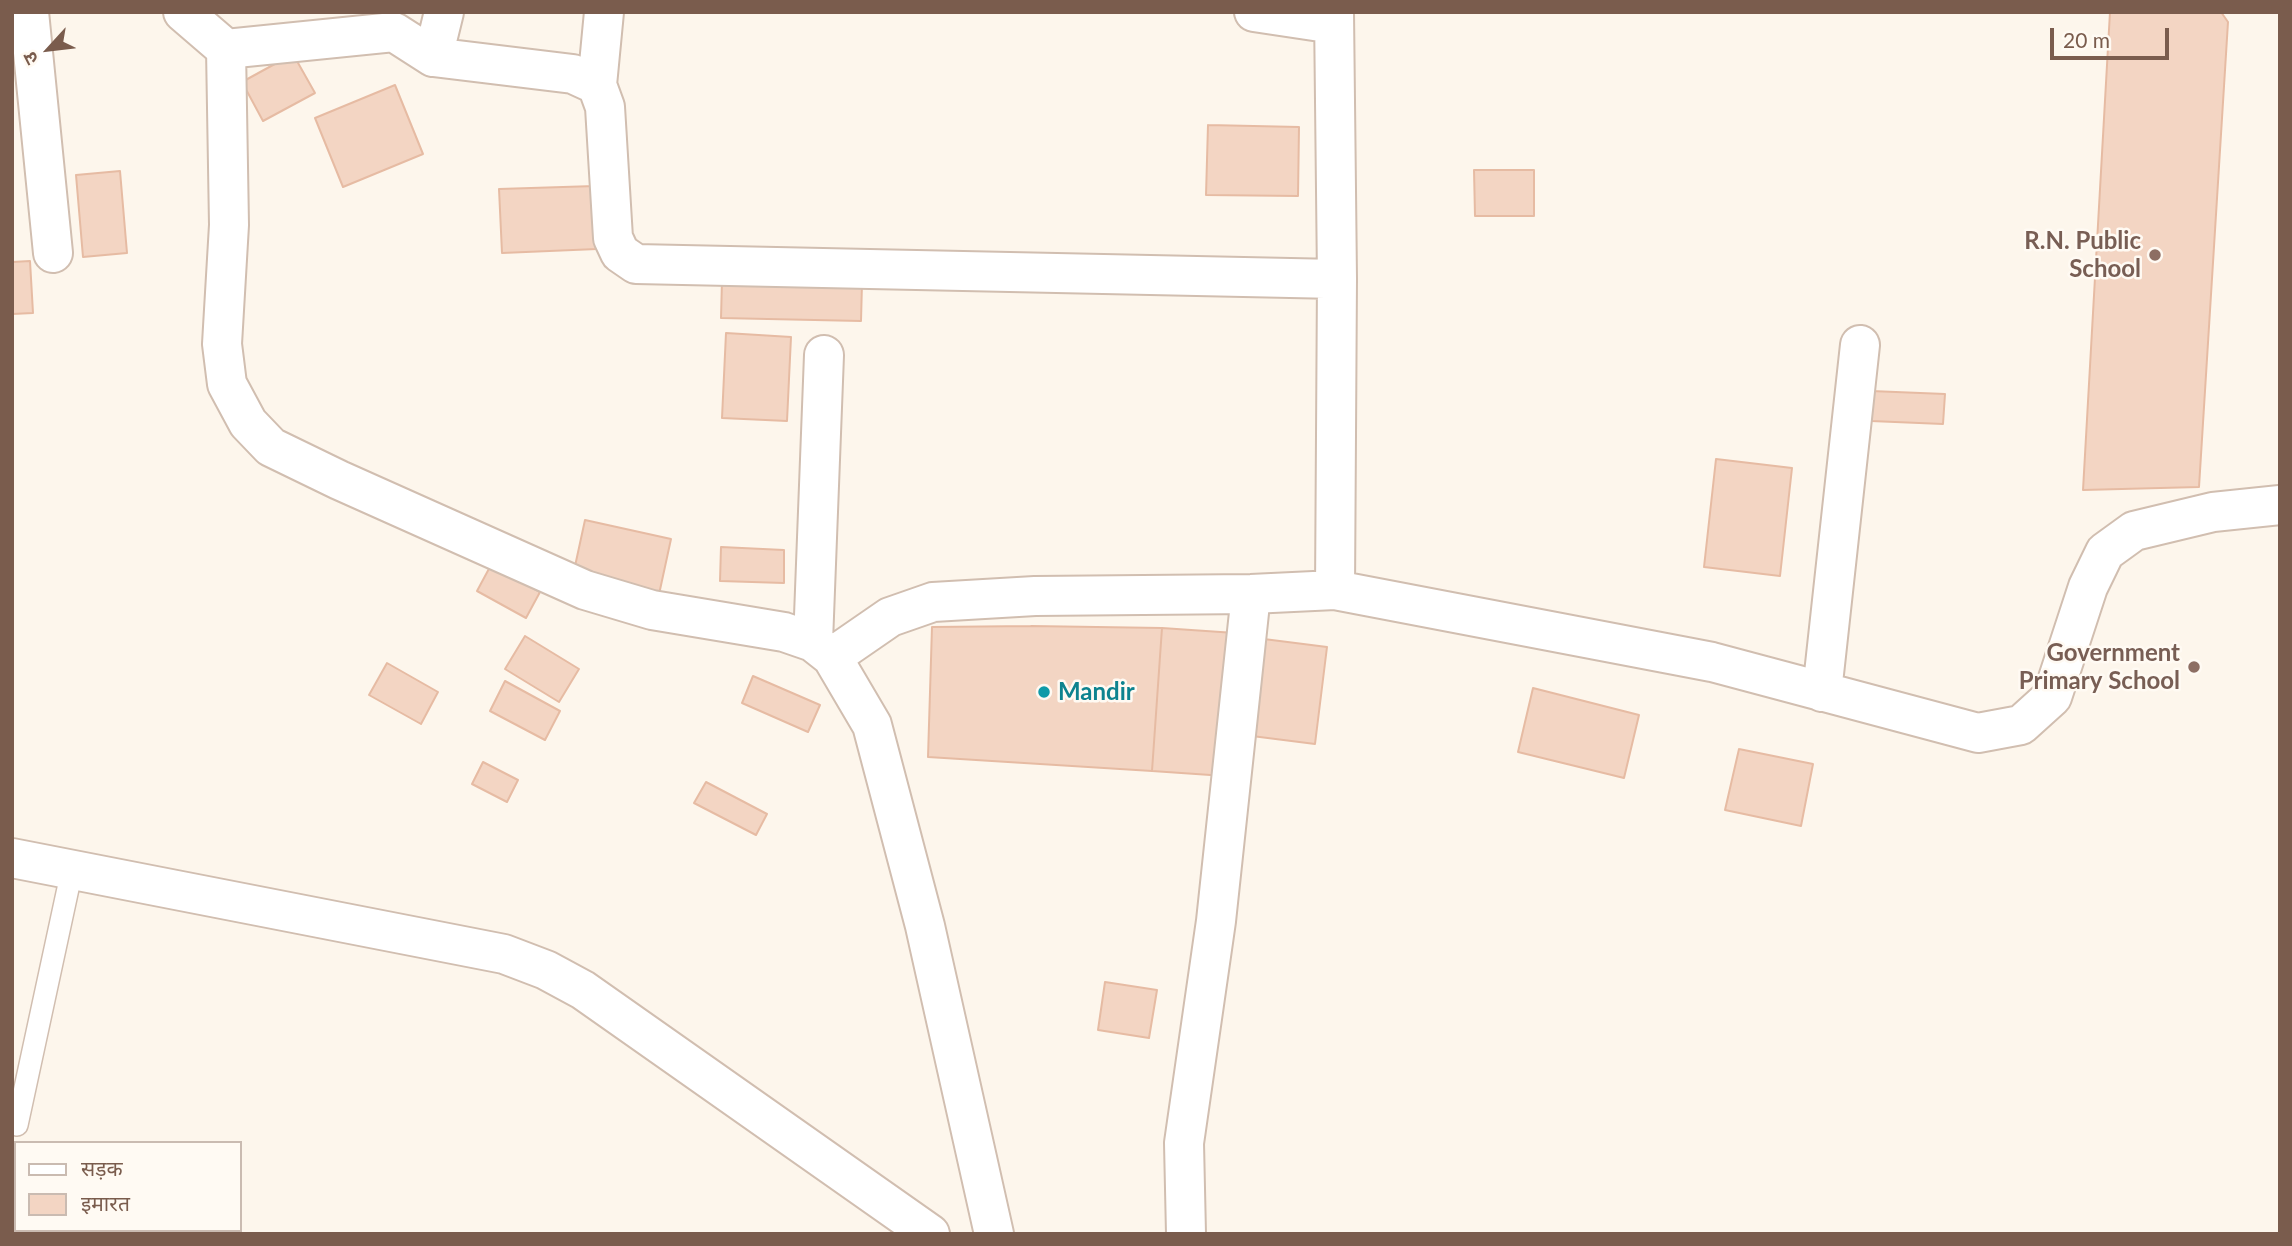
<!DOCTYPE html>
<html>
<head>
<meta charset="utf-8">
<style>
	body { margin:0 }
	#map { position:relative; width:2292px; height:1246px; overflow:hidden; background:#fdf6ec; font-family:Lato,"Noto Sans Devanagari",sans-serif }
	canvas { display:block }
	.frame { position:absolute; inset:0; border:14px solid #7a5c4d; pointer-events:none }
	.legend { position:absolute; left:14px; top:1141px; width:228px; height:91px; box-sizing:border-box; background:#fffaf3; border:2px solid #cabbb1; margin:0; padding:9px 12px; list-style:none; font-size:21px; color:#7a5c4d }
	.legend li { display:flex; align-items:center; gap:14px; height:35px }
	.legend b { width:35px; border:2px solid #cabbb1 }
	.north { position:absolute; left:14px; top:14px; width:70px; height:70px; -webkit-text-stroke:5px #fffaf3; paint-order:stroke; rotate:243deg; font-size:19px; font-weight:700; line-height:28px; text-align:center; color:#7a5c4d }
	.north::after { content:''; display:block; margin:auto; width:24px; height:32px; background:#7a5c4d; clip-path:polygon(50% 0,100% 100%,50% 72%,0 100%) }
	.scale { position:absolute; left:2050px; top:28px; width:119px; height:32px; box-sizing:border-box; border:4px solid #7a5c4d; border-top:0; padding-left:9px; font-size:21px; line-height:24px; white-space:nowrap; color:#7a5c4d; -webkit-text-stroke:5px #fffaf3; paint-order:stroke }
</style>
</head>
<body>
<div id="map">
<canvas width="2292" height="1246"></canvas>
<div class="frame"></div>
<ul class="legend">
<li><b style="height:9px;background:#fff"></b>सड़क</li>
<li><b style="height:19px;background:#f3d5c3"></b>इमारत</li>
</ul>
<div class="north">उ</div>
<div class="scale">20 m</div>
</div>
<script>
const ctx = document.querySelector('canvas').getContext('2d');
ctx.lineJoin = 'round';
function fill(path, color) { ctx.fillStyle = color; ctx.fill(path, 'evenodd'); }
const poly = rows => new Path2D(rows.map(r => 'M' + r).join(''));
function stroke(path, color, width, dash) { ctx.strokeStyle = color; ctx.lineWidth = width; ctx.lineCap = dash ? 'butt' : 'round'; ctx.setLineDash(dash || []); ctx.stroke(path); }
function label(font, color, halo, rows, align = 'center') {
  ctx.font = font + ' Lato,sans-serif'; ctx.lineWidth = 5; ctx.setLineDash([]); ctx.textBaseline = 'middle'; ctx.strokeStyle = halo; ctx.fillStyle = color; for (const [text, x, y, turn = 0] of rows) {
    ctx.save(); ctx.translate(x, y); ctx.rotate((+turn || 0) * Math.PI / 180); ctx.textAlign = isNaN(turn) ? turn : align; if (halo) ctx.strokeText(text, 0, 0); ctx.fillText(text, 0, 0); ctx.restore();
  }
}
const building = poly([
	[2110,12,2221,12,2228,22,2199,487,2083,490,2110,12],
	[293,54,315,93,263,121,242,82,293,54],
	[395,85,423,154,343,187,315,118,395,85],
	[1208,125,1299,127,1298,196,1206,195,1208,125],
	[1474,170,1534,170,1534,216,1475,216,1474,170],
	[120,171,127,253,83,257,76,175,120,171],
	[595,186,597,249,502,253,499,189,595,186],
	[30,261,33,313,12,314,12,262,30,261],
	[722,280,862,283,861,321,721,318,722,280],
	[726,333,791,337,787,421,722,418,726,333],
	[1871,391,1945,394,1943,424,1871,421,1871,391],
	[1716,459,1792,468,1780,576,1704,567,1716,459],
	[585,520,671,539,658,599,572,580,585,520],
	[721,547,784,550,784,583,720,581,721,547],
	[491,565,540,592,526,618,477,591,491,565],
	[1031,626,1162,628,1152,771,928,757,932,627,1031,626],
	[1162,628,1235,633,1225,776,1152,771,1162,628],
	[525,636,579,669,559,702,505,669,525,636],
	[1256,638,1327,647,1315,744,1244,735,1256,638],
	[387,663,438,692,421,724,369,695,387,663],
	[753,676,820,705,808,732,742,703,753,676],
	[505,681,560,711,545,740,490,711,505,681],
	[1533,688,1639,715,1624,778,1518,752,1533,688],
	[1739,749,1813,764,1801,826,1725,810,1739,749],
	[483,762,518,780,507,802,472,784,483,762],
	[706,782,767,814,756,835,694,803,706,782],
	[1105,982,1157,990,1149,1038,1098,1030,1105,982],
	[100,1230,164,1230,166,1234,93,1234,100,1230]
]);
fill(building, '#f3d5c3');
stroke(building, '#e6bba3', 2);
const service = poly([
	[17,1125,72,870]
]);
const minor = poly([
	[29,12,53,253],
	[183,12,226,49,229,225,222,344,227,384,248,423,271,447,339,480,585,590,652,610,784,632,813,642,832,657,872,725,925,926,994,1234],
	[604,12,597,85,605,107,613,238,620,253,636,264,1337,279],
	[1254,12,1334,24],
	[1334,12,1337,279,1335,590],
	[226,49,394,32,433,57,573,74,597,85],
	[433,57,444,12],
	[813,642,824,355],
	[832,657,890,617,933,602,1035,596,1251,594,1335,590,1712,662,1978,733,2021,725,2052,697,2088,587,2105,552,2134,531,2213,512,2280,505],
	[1822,692,1860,345],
	[12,858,504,954,546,970,583,990,930,1234],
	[1186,1234,1184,1143,1216,921,1251,594]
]);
stroke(service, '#d1beb0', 24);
stroke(minor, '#d1beb0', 42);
stroke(service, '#fff', 21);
stroke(minor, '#fff', 38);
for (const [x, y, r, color] of [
	[2155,255,7,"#8d6e63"],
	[2194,667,7,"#8d6e63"],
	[1044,692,7,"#0f9aa8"]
]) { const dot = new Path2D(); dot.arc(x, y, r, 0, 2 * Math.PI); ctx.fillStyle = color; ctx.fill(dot); stroke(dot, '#fffaf3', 2.5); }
label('bold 24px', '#785e54', '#fffaf3', [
	["R.N. Public",2141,241],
	["School",2141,269],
	["Government",2180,653],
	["Primary School",2180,681]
], 'right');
label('bold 24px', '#0d838f', '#fffaf3', [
	["Mandir",1058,692]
], 'left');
</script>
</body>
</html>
